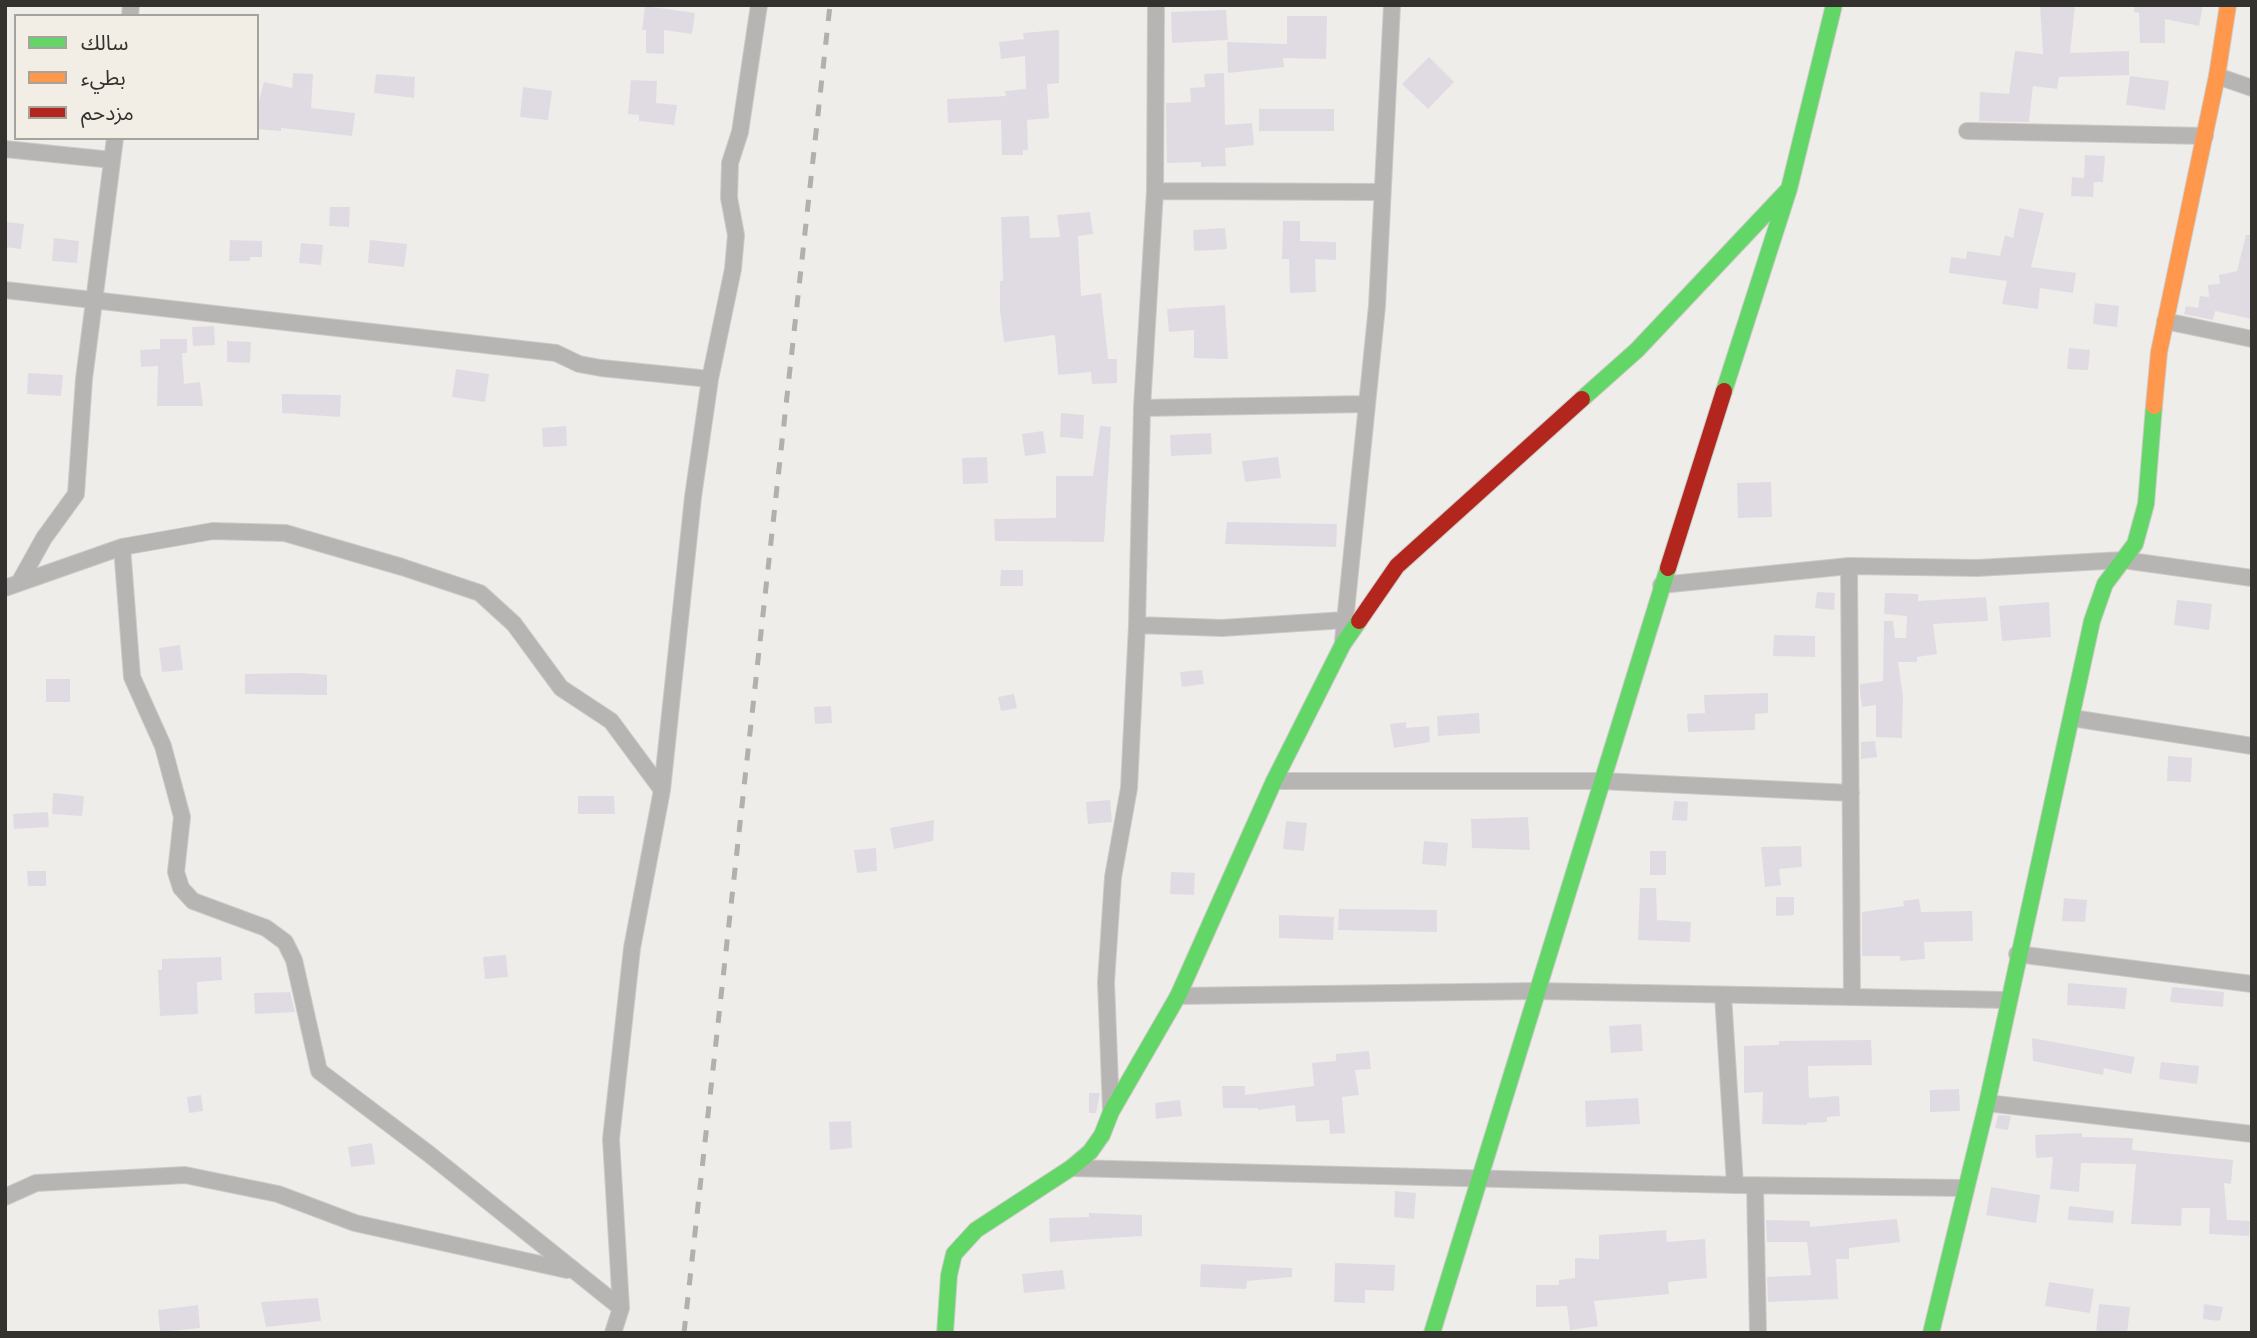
<!DOCTYPE html>
<html>
<head>
<meta charset="utf-8">
<style>
	body { margin:0 }
	#map { position:relative; width:2257px; height:1338px; overflow:hidden; background:#efede9; font-family:Arial,"Noto Sans Arabic",sans-serif }
	canvas { display:block }
	.frame { position:absolute; inset:0; border:7px solid #34322f; pointer-events:none }
	.legend { position:absolute; left:14px; top:14px; width:245px; height:126px; box-sizing:border-box; background:#f2eee6; border:2px solid #a6a39d; margin:0; padding:9px 12px; list-style:none; font-size:21px; color:#34322f }
	.legend li { display:flex; align-items:center; gap:14px; height:35px }
	.legend b { width:35px; border:2px solid #a6a39d }
</style>
</head>
<body>
<div id="map">
<canvas width="2257" height="1338"></canvas>
<div class="frame"></div>
<ul class="legend">
<li><b style="height:9px;background:#63d668"></b>سالك</li>
<li><b style="height:9px;background:#ff974d"></b>بطيء</li>
<li><b style="height:9px;background:#b3261e"></b>مزدحم</li>
</ul>
</div>
<script>
const ctx = document.querySelector('canvas').getContext('2d');
ctx.lineJoin = 'round';
function fill(path, color) { ctx.fillStyle = color; ctx.fill(path, 'evenodd'); }
const poly = rows => new Path2D(rows.map(r => 'M' + r).join(''));
function stroke(path, color, width, dash) { ctx.strokeStyle = color; ctx.lineWidth = width; ctx.lineCap = dash ? 'butt' : 'round'; ctx.setLineDash(dash || []); ctx.stroke(path); }
fill(poly([
	[2040,5,2075,5,2070,53,2129,51,2129,75,2059,77,2057,89,2033,86,2029,122,1979,121,1980,92,2009,94,2015,51,2043,54],
	[2135,5,2203,5,2199,26,2165,19,2165,43,2140,43,2139,13,2134,12],
	[645,6,695,13,692,34,664,30,664,54,646,53,646,30,642,30],
	[1226,10,1228,40,1172,43,1171,12],
	[1287,16,1327,16,1326,59,1283,58,1284,67,1228,73,1227,42,1287,44],
	[1059,30,1059,83,1047,84,1049,118,1027,120,1028,150,1023,150,1023,155,1002,155,1001,120,948,123,947,99,1006,96,1005,91,1026,89,1025,56,1001,59,999,42,1024,39,1023,33],
	[1429,57,1454,82,1428,109,1402,84],
	[293,73,313,74,311,108,355,113,352,136,281,128,281,131,257,129,257,108,264,82,292,88],
	[1224,73,1225,125,1252,123,1254,145,1225,148,1226,166,1201,167,1201,162,1167,163,1166,103,1191,102,1190,88,1205,87,1204,74],
	[376,74,415,77,414,98,374,93],
	[2130,76,2169,81,2165,110,2126,105],
	[631,80,657,81,656,103,677,105,674,125,639,121,639,115,628,114],
	[523,87,552,91,548,120,520,117],
	[1259,109,1334,109,1334,131,1259,131],
	[2085,155,2105,156,2103,182,2094,182,2093,197,2071,196,2072,177,2084,178],
	[330,207,350,207,349,227,329,226],
	[2019,208,2044,213,2031,267,2076,273,2073,293,2040,288,2038,309,2002,304,2007,281,1949,273,1951,257,1966,259,1967,251,2000,256,2005,235,2013,238],
	[1090,212,1093,234,1078,236,1081,296,1101,293,1108,359,1117,359,1117,383,1092,384,1091,372,1058,375,1055,335,1004,342,1000,311,1000,281,1003,281,1001,217,1029,216,1030,238,1060,237,1057,215],
	[1283,221,1300,221,1300,241,1336,242,1336,260,1315,259,1316,292,1290,293,1289,259,1282,259],
	[5,222,24,224,21,249,5,247],
	[1225,228,1227,249,1194,251,1193,230],
	[2246,235,2252,235,2252,319,2215,311,2213,320,2184,314,2186,306,2198,308,2200,296,2209,297,2208,285,2220,284,2219,275,2237,271],
	[54,238,79,241,77,263,52,261],
	[230,240,262,241,262,257,250,257,250,261,229,261],
	[370,240,407,244,404,267,368,263],
	[301,243,323,245,321,265,299,263],
	[2095,303,2119,306,2117,327,2093,324],
	[1225,305,1228,359,1194,358,1194,330,1169,332,1167,309],
	[214,326,215,345,193,346,192,327],
	[160,339,187,339,187,353,182,353,184,384,200,382,203,406,157,406,158,366,141,367,140,350,160,349],
	[227,341,251,342,250,363,227,362],
	[2069,348,2090,350,2088,370,2067,369],
	[456,369,489,374,485,402,452,397],
	[28,373,63,375,61,396,27,394],
	[282,394,341,395,340,417,282,413],
	[1061,413,1084,415,1083,439,1060,437],
	[566,426,567,446,543,447,542,428],
	[1100,426,1111,427,1104,542,995,541,994,519,1056,518,1056,476,1093,476],
	[1043,431,1046,453,1025,456,1022,434],
	[1211,433,1212,454,1171,456,1170,435],
	[987,457,988,483,963,484,962,458],
	[1278,457,1281,478,1245,482,1242,461],
	[1771,482,1772,517,1738,518,1737,483],
	[1227,522,1337,524,1336,547,1225,544],
	[1001,570,1023,570,1023,586,1000,586],
	[1817,592,1835,593,1834,610,1815,608],
	[1885,593,1918,594,1918,601,1986,597,1988,621,1933,624,1937,654,1917,657,1917,662,1898,662,1903,696,1902,738,1876,737,1876,705,1862,707,1860,692,1860,684,1883,681,1884,621,1893,621,1895,638,1906,638,1907,616,1884,614],
	[2177,600,2212,604,2209,630,2174,625],
	[2049,602,2051,637,2002,641,1999,606],
	[1774,635,1815,636,1815,657,1773,656],
	[180,645,183,670,162,672,159,648],
	[1202,670,1204,684,1182,687,1180,672],
	[300,673,327,675,327,695,245,694,245,674],
	[46,679,70,679,70,702,46,702],
	[1768,693,1768,713,1755,714,1755,730,1688,732,1687,714,1705,713,1704,695],
	[1014,694,1017,708,1001,711,998,697],
	[831,706,832,723,815,724,814,707],
	[1479,713,1480,733,1438,736,1437,716],
	[1406,722,1406,728,1429,726,1430,742,1394,748,1390,724],
	[1875,741,1877,757,1861,759,1861,742],
	[2168,756,2192,758,2191,782,2167,781],
	[53,793,84,796,82,816,52,814],
	[578,796,614,796,615,814,578,814],
	[1110,800,1112,822,1088,824,1086,802],
	[1674,801,1688,802,1687,821,1672,820],
	[48,812,49,827,14,829,13,814],
	[1528,817,1530,850,1472,848,1471,819],
	[934,820,933,841,894,849,890,828],
	[1286,821,1307,823,1304,851,1283,849],
	[1424,841,1448,843,1446,866,1422,864],
	[1801,846,1802,867,1779,869,1781,885,1765,887,1761,847],
	[876,848,877,871,857,873,854,850],
	[1650,851,1666,851,1666,875,1650,875],
	[27,871,46,871,46,886,28,886],
	[1171,872,1195,873,1194,895,1170,894],
	[1640,888,1656,888,1657,920,1691,922,1690,942,1638,940],
	[1776,897,1794,897,1794,915,1776,916],
	[2064,898,2087,900,2085,922,2062,921],
	[1919,899,1921,912,1972,911,1973,941,1924,942,1925,959,1900,961,1900,956,1862,956,1862,912,1904,906,1903,901],
	[1339,909,1437,910,1437,932,1338,930],
	[1279,915,1334,917,1333,940,1279,938],
	[506,955,508,977,485,979,483,957],
	[221,957,222,980,197,982,198,1014,160,1016,158,970,162,970,162,959],
	[2068,983,2127,988,2125,1009,2067,1005],
	[2172,987,2224,992,2223,1007,2170,1002],
	[290,992,295,1012,255,1014,254,993],
	[1641,1024,1643,1051,1611,1053,1609,1026],
	[2032,1038,2135,1057,2131,1074,2104,1068,2103,1075,2033,1061],
	[1871,1040,1872,1065,1808,1066,1809,1098,1839,1096,1840,1116,1827,1117,1827,1122,1807,1123,1807,1125,1762,1124,1763,1092,1744,1093,1744,1046,1779,1045,1779,1041],
	[1369,1051,1371,1069,1355,1070,1359,1095,1342,1097,1345,1133,1330,1134,1329,1120,1296,1122,1295,1105,1258,1110,1258,1108,1223,1108,1222,1086,1245,1086,1245,1095,1314,1086,1312,1063,1336,1061,1336,1054],
	[2161,1062,2199,1066,2197,1084,2159,1079],
	[1959,1089,1960,1111,1930,1112,1930,1090],
	[1089,1093,1100,1093,1096,1113,1089,1113],
	[201,1095,203,1111,189,1113,187,1097],
	[1638,1098,1640,1124,1586,1127,1585,1101],
	[1180,1100,1182,1116,1156,1119,1155,1103],
	[1998,1115,2011,1116,2008,1130,1995,1128],
	[851,1121,852,1148,830,1150,829,1122],
	[2082,1133,2082,1137,2133,1138,2132,1150,2233,1160,2231,1184,2224,1183,2227,1220,2250,1221,2249,1236,2209,1234,2210,1208,2182,1208,2181,1226,2131,1224,2136,1164,2081,1163,2079,1192,2050,1189,2053,1157,2036,1158,2035,1135],
	[372,1143,375,1164,351,1167,348,1147],
	[1991,1187,2040,1195,2036,1223,1986,1215],
	[1395,1191,1416,1193,1414,1219,1394,1217],
	[2069,1206,2114,1211,2113,1223,2068,1220],
	[1089,1213,1142,1215,1142,1236,1050,1242,1049,1218,1089,1217],
	[1897,1219,1900,1242,1849,1248,1849,1259,1836,1259,1838,1299,1768,1302,1767,1277,1811,1275,1807,1242,1767,1242,1766,1220,1810,1221,1810,1227],
	[1666,1230,1667,1242,1705,1239,1707,1278,1668,1282,1669,1294,1594,1301,1598,1326,1570,1330,1567,1306,1536,1307,1536,1285,1559,1285,1559,1280,1575,1278,1575,1258,1599,1259,1599,1235],
	[1335,1263,1395,1265,1394,1291,1365,1290,1365,1303,1334,1302],
	[1201,1264,1292,1268,1292,1277,1247,1281,1246,1289,1200,1287],
	[1063,1270,1065,1289,1024,1293,1022,1274],
	[2049,1282,2094,1289,2090,1313,2045,1306],
	[318,1298,321,1321,266,1327,261,1302],
	[2099,1304,2130,1307,2127,1333,2096,1333],
	[2204,1304,2223,1307,2220,1321,2203,1319],
	[198,1305,200,1328,160,1332,158,1310]
]), '#e0dbe3');
const street = poly([
	[130,16,131,5],
	[2217,76,2252,88],
	[1967,131,2205,136],
	[5,149,112,160],
	[1155,191,1382,192],
	[5,290,556,353,579,364,601,368,710,379],
	[2165,321,2252,339],
	[1142,408,1366,404],
	[122,547,132,677,163,746,182,817,176,872,181,888,193,901,266,928,285,942,294,960,319,1071,429,1154,621,1308],
	[1849,566,1852,997],
	[19,583,44,538,76,494,84,379,115,138],
	[1661,585,1849,566,1977,568,2123,560,2252,578],
	[5,588,122,547,213,531,285,533,402,567,480,593,514,624,561,688,611,721,662,790],
	[1137,625,1222,628,1345,620],
	[1343,641,1377,306,1392,5],
	[2072,718,2252,746],
	[1274,781,1600,781,1851,793],
	[2017,954,2252,984],
	[1723,995,1735,1185],
	[1178,996,1537,991,2007,1000],
	[1987,1103,2252,1134],
	[1111,1110,1106,982,1113,877,1129,788,1137,625,1142,408,1155,191,1156,5],
	[1071,1168,1735,1185,1964,1188],
	[1755,1186,1758,1333],
	[5,1197,36,1183,185,1175,278,1194,355,1223,567,1270],
	[613,1333,621,1308,611,1139,632,948,662,790,693,497,710,379,733,269,736,235,729,198,730,163,740,132,759,5]
]);
const fast = poly([
	[1724,391,1789,189,1834,5],
	[1582,399,1637,350,1788,190],
	[945,1333,949,1275,954,1254,976,1230,1071,1168,1090,1152,1102,1135,1111,1112,1178,996,1274,781,1343,644,1359,621],
	[1432,1333,1668,568],
	[1931,1333,1987,1103,2092,621,2105,584,2135,544,2146,504,2154,406]
]);
const slow = poly([
	[2154,406,2159,352,2217,76,2228,5]
]);
const jam = poly([
	[1668,568,1724,391],
	[1359,621,1397,566,1582,399]
]);
stroke(street, '#cdcbc8', 18);
stroke(fast, '#cdcbc8', 18);
stroke(slow, '#cdcbc8', 18);
stroke(jam, '#cdcbc8', 18);
stroke(street, '#b6b5b3', 16);
stroke(fast, '#63d668', 16);
stroke(slow, '#ff974d', 16);
stroke(jam, '#b3261e', 16);
stroke(poly([
	[684,1333,830,5]
]), '#b1b0ad', 5, [12, 12]);
</script>
</body>
</html>
